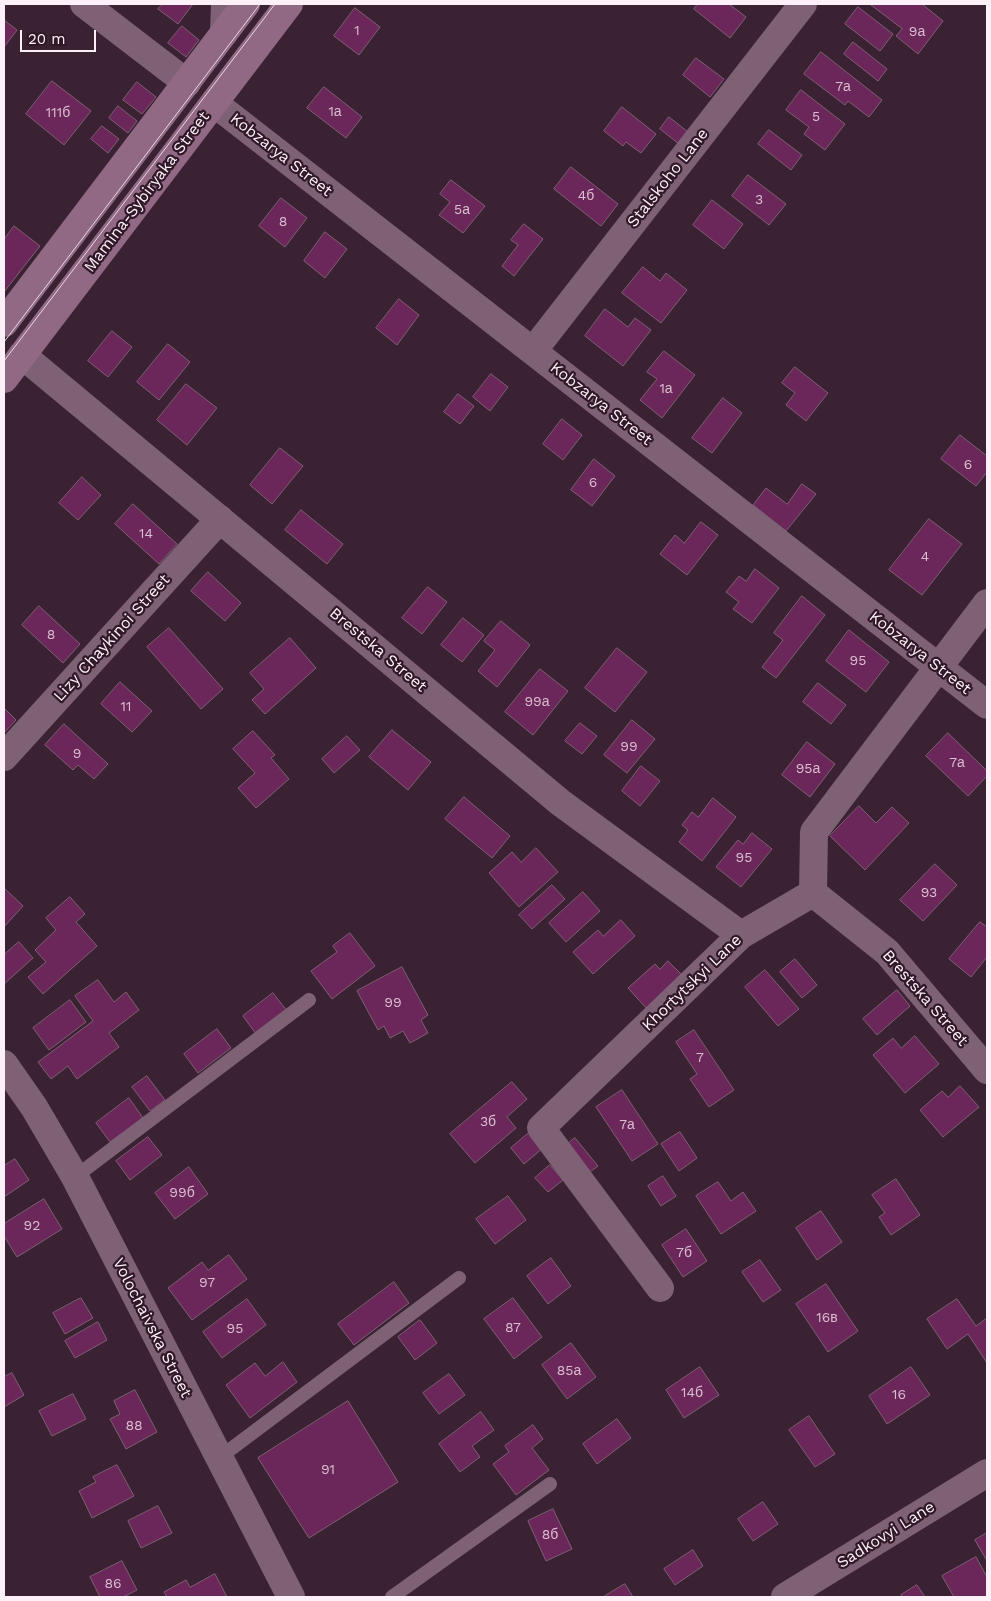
<!DOCTYPE html>
<html>
<head>
<meta charset="utf-8">
<style>
  body { margin:0 }
  #map { position:relative; width:991px; height:1601px; overflow:hidden; background:#3a2232; font-family:"Work Sans",sans-serif }
  canvas { display:block }
  .frame { position:absolute; inset:0; border:5px solid #fdf0f8; pointer-events:none }
  .scale { position:absolute; left:20px; top:30px; width:76px; height:22px; box-sizing:border-box; border:2px solid #fdf0f8; border-top:0; padding-left:6px; font-size:15px; line-height:18px; white-space:nowrap; color:#fdf0f8; -webkit-text-stroke:4px #301828; paint-order:stroke }
</style>
</head>
<body>
<div id="map">
<canvas width="991" height="1601"></canvas>
<div class="frame"></div>
<div class="scale">20 m</div>
</div>
<script>
const context = document.querySelector('canvas').getContext('2d');
context.lineJoin = 'round';
function paint(path, color) { context.fillStyle = color; context.fill(path, 'evenodd'); }
function stroke(path, color, width, dash) { context.strokeStyle = color; context.lineWidth = width; context.lineCap = dash ? 'butt' : 'round'; context.setLineDash(dash || []); context.stroke(path); }
function label(font, color, halo, rows, align = 'center') {
  context.font = font + ' "Work Sans",sans-serif'; context.lineWidth = 4.5; context.setLineDash([]); context.textBaseline = 'middle'; context.strokeStyle = halo; context.fillStyle = color; for (const [text, x, y, turn = 0] of rows) {
    context.save(); context.translate(x, y); context.rotate((+turn || 0) * Math.PI / 180); context.textAlign = isNaN(turn) ? turn : align; if (halo) context.strokeText(text, 0, 0); context.fillText(text, 0, 0); context.restore();
  }
}
const building = new Path2D(`
  M163,4h30l-15,20 -20,-15z
  M698,4h31l17,13 -16,21 -36,-29z
  M870,4h52l21,17 -25,33 -22,-18 6,-7z
  M858,7l35,27 -13,17 -35,-27z
  M355,8l25,19 -21,28 -25,-19z
  M4,20l13,10 -13,17z
  M182,26l17,14 -13,17 -18,-14z
  M853,42l34,27 -9,12 -34,-27z
  M821,52l61,48 -13,17 -21,-16 -3,4 -41,-31z
  M696,58l28,21 -14,18 -27,-22z
  M52,81l39,30 -27,34 -38,-31z
  M137,82l19,15 -14,17 -19,-14z
  M324,87l38,30 -16,21 -39,-30z
  M801,90l44,34 -20,26 -21,-16 5,-7 -23,-17z
  M118,106l19,15 -9,12 -19,-15z
  M622,107l34,27 -15,19 -15,-11 -3,4 -19,-15z
  M669,117l19,15 -9,12 -19,-15z
  M102,126l17,13 -11,14 -17,-14z
  M769,130l33,25 -11,15 -33,-26z
  M571,167l47,37 -17,22 -47,-37z
  M748,175l38,29 -17,21 -37,-29z
  M451,180l34,26 -22,27 -24,-18 11,-13 -10,-8z
  M281,198l26,20 -22,29 -26,-21z
  M712,200l31,24 -19,25 -31,-24z
  M524,224l19,15 -29,37 -12,-10 16,-21 -7,-5z
  M14,226l26,20 -36,46v-52z
  M325,232l22,17 -22,29 -21,-17z
  M643,267l17,14 6,-8 21,17 -26,33 -39,-30z
  M399,299l20,16 -22,30 -21,-17z
  M605,309l23,18 7,-9 16,12 -28,36 -38,-30z
  M112,331l20,16 -24,30 -20,-16z
  M168,344l22,18 -31,38 -22,-18z
  M664,351l31,24 -33,43 -22,-18 17,-21 -10,-7z
  M795,367l33,26 -22,28 -20,-16 9,-12 -13,-10z
  M491,374l17,13 -18,24 -17,-14z
  M186,384l31,24 -30,37 -30,-25z
  M458,394l16,12 -14,18 -16,-12z
  M723,398l19,15 -30,40 -20,-15z
  M562,419l20,16 -19,25 -20,-16z
  M960,435l27,21v16l-11,14 -35,-27z
  M280,448l23,18 -31,38 -22,-19z
  M594,459l21,17 -23,30 -21,-16z
  M82,477l19,18 -23,25 -19,-17z
  M802,484l14,10 -30,37 -33,-26 13,-17 21,16z
  M133,504l44,40 -18,20 -44,-40z
  M301,510l42,34 -16,20 -42,-34z
  M929,519l33,25 -40,51 -33,-25z
  M701,522l17,13 -31,40 -27,-21 15,-19 9,8z
  M755,569l24,19 -27,35 -19,-14 6,-7 -13,-10 13,-16 7,5z
  M208,572l33,31 -16,18 -34,-30z
  M428,587l19,15 -25,32 -20,-16z
  M802,596l23,19 -49,63 -14,-11 21,-27 -9,-7z
  M39,606l41,38 -17,19 -41,-38z
  M463,618l21,17 -22,27 -21,-17z
  M501,621l29,24 -33,42 -19,-16 17,-21 -11,-9z
  M169,628l54,61 -22,20 -54,-62z
  M849,630l40,32 -23,30 -40,-31z
  M290,638l26,30 -51,46 -13,-14 12,-11 -14,-16z
  M617,648l30,24 -32,40 -30,-24z
  M540,669l28,22 -35,44 -28,-23z
  M120,682l32,29 -20,21 -31,-28z
  M818,683l28,22 -15,19 -28,-22z
  M4,708l12,12 -12,13z
  M632,720l23,19 -28,34 -23,-18z
  M580,723l17,13 -15,18 -17,-13z
  M64,724l44,40 -14,15 -16,-14 -5,5 -28,-25z
  M392,730l39,32 -23,28 -39,-33z
  M253,731l22,24 -4,3 18,21 -33,29 -18,-20 17,-15 -22,-24z
  M948,733l39,38v5l-19,20 -42,-40z
  M347,736l13,14 -26,23 -12,-14z
  M807,742l28,22 -25,33 -28,-22z
  M641,766l19,15 -20,25 -18,-15z
  M464,797l46,39 -18,22 -47,-39z
  M713,798l23,19 -34,44 -23,-19 9,-12 -6,-5 10,-13 6,5z
  M859,806l17,17 16,-16 17,16 -44,47 -35,-34z
  M752,833l20,16 -31,38 -25,-20 22,-27 5,4z
  M536,848l22,24 -39,35 -30,-34 23,-21 9,10z
  M935,864l22,21 -34,36 -23,-21z
  M552,885l13,14 -33,30 -13,-14z
  M4,888l19,18 -19,21z
  M583,892l17,19 -34,31 -17,-19z
  M70,897l15,17 -9,8 21,24 -54,48 -15,-17 18,-15 -11,-12 21,-20 -10,-12z
  M621,920l14,16 -42,38 -20,-22 25,-22 5,6z
  M980,922l7,5v30l-16,20 -22,-18z
  M350,933l25,33 -43,33 -21,-28 26,-19 -4,-6z
  M19,942l14,16 -29,26v-29z
  M795,959l22,26 -15,13 -22,-26z
  M668,961l15,15 -36,33 -19,-21 27,-24 5,5z
  M402,967l26,48 -7,5 7,13 -18,10 -7,-12 -13,7 -6,-12 -6,4 -21,-39z
  M765,970l34,39 -21,17 -33,-39z
  M98,980l16,22 12,-10 13,18 -30,23 10,14 -42,32 -9,-13 -17,13 -13,-17 55,-41 -18,-25z
  M897,990l13,16 -33,29 -14,-16z
  M273,993l14,18 -31,23 -13,-18z
  M70,1000l16,22 -37,28 -16,-22z
  M217,1029l14,19 -33,25 -14,-19z
  M694,1030l40,60 -25,17 -19,-28 7,-5 -21,-32z
  M915,1036l24,28 -34,29 -32,-38 20,-17 8,10z
  M147,1076l18,24 -15,11 -18,-24z
  M512,1082l15,17 -20,18 9,11 -41,35 -25,-29z
  M960,1086l19,21 -36,30 -23,-27 22,-19 6,6z
  M622,1090l36,54 -26,17 -36,-54z
  M129,1098l14,20 -33,24 -14,-19z
  M530,1132l13,16 -19,16 -13,-16z
  M680,1132l17,26 -18,13 -18,-27z
  M148,1137l14,18 -32,25 -14,-19z
  M575,1138l23,28 -11,8 -23,-27z
  M15,1159l14,21 -25,17v-31z
  M550,1165l13,15 -15,12 -13,-14z
  M189,1167l19,27 -33,25 -20,-26z
  M663,1176l13,20 -15,10 -13,-20z
  M896,1179l24,36 -29,20 -12,-18 6,-4 -13,-18z
  M718,1182l13,19 12,-9 13,19 -35,23 -25,-38z
  M508,1196l18,24 -31,24 -19,-25z
  M44,1199l18,30 -45,28 -13,-21v-12z
  M821,1211l21,31 -25,18 -21,-32z
  M686,1229l21,32 -24,16 -21,-32z
  M229,1255l18,24 -55,41 -24,-32 34,-26 6,8z
  M551,1258l20,28 -23,18 -21,-28z
  M760,1260l21,30 -18,12 -21,-30z
  M394,1282l15,21 -55,42 -16,-21z
  M826,1284l32,47 -30,21 -32,-48z
  M81,1298l12,20 -28,16 -12,-21z
  M513,1298l29,39 -28,22 -30,-40z
  M247,1299l19,26 -44,33 -19,-26z
  M957,1299l19,27 11,-8v45l-19,-29 -21,15 -20,-30z
  M420,1320l17,23 -22,17 -17,-23z
  M98,1322l9,18 -32,18 -10,-17z
  M571,1343l25,34 -29,22 -25,-34z
  M283,1362l14,20 -47,36 -24,-33 29,-22 10,13z
  M700,1367l19,28 -35,23 -18,-28z
  M911,1367l19,28 -43,29 -18,-28z
  M12,1373l12,22 -20,12v-30z
  M449,1374l16,21 -26,19 -16,-21z
  M135,1390l22,42 -31,17 -16,-30 10,-5 -6,-13z
  M73,1394l13,25 -34,17 -13,-25z
  M348,1401l50,81 -89,56 -51,-80z
  M481,1412l13,18 -22,16 8,11 -20,15 -21,-28z
  M809,1416l26,38 -20,13 -26,-37z
  M617,1419l14,19 -34,26 -14,-20z
  M533,1425l10,14 -11,9 17,22 -33,25 -23,-31 16,-12 -4,-6z
  M117,1465l17,31 -42,22 -13,-27 17,-9 -3,-5z
  M763,1502l15,22 -25,17 -15,-22z
  M158,1506l14,27 -31,15 -13,-27z
  M553,1509l19,40 -26,12 -18,-40z
  M987,1533v28l-12,-21z
  M693,1550l10,16 -28,19 -11,-16z
  M976,1557l11,20v20h-33l-12,-21z
  M122,1561l15,29 -14,7h-23l-10,-20z
  M215,1574l12,23h-60l-3,-5 22,-12 4,7z
  M625,1584l8,13h-27l-1,-1z
  M917,1585l8,12h-22l-2,-2z`);
paint(building, '#6c275a');
stroke(building, '#7d6073', 1);
stroke(new Path2D(`
  M75,1177l234,-177
  M219,1458l240,-180
  M392,1597l158,-113`), '#7e6174', 14);
stroke(new Path2D(`
  M84,4l103,79
  M224,33l1,-29
  M214,103l773,602
  M533,351l270,-347
  M22,355l539,448 180,132
  M4,757l216,-238
  M813,893l1,-61 173,-229
  M813,893l74,59 100,118
  M4,1064l30,43 41,70 216,420
  M660,1288l-119,-160 200,-193 72,-42
  M785,1597l202,-124`), '#7e6174', 28);
stroke(new Path2D(`
  M4,323l242,-319
  M4,379l285,-375`), '#916984', 28);
stroke(new Path2D(`
  M4,342l256,-338
  M4,361l271,-357`), '#e7d9e2', 1);
label('14px', '#d9bed0', null, [
  ["1",357,31],
  ["9а",917,32],
  ["7а",843,87],
  ["1а",335,112],
  ["111б",58,113],
  ["5",816,117],
  ["4б",586,196],
  ["3",759,200],
  ["5а",462,210],
  ["8",283,222],
  ["1а",666,389],
  ["6",968,465],
  ["6",593,483],
  ["14",146,534],
  ["4",925,557],
  ["8",51,635],
  ["95",858,661],
  ["99а",537,702],
  ["11",126,707],
  ["99",629,747],
  ["9",77,754],
  ["7а",957,763],
  ["95а",808,769],
  ["95",744,858],
  ["93",929,893],
  ["99",393,1003],
  ["7",700,1058],
  ["3б",488,1122],
  ["7а",627,1125],
  ["99б",182,1193],
  ["92",32,1226],
  ["7б",684,1253],
  ["97",207,1283],
  ["16в",827,1318],
  ["87",513,1328],
  ["95",235,1329],
  ["85а",569,1371],
  ["14б",692,1393],
  ["16",899,1395],
  ["88",134,1426],
  ["91",328,1470],
  ["8б",550,1535],
  ["86",113,1584]
]);
label('16px', '#fdf0f8', '#301828', [
  ["Kobzarya Street",281,155,38],
  ["Stalskoho Lane",668,178,-52],
  ["Mamina-Sybiryaka Street",147,192,-53],
  ["Kobzarya Street",601,404,38],
  ["Lizy Chaykinoi Street",112,638,-48],
  ["Brestska Street",378,650,40],
  ["Kobzarya Street",920,653,38],
  ["Khortytskyi Lane",692,983,-44],
  ["Brestska Street",925,998,49],
  ["Volochaivska Street",152,1328,63],
  ["Sadkovyi Lane",886,1535,-32]
]);
</script>
</body>
</html>
